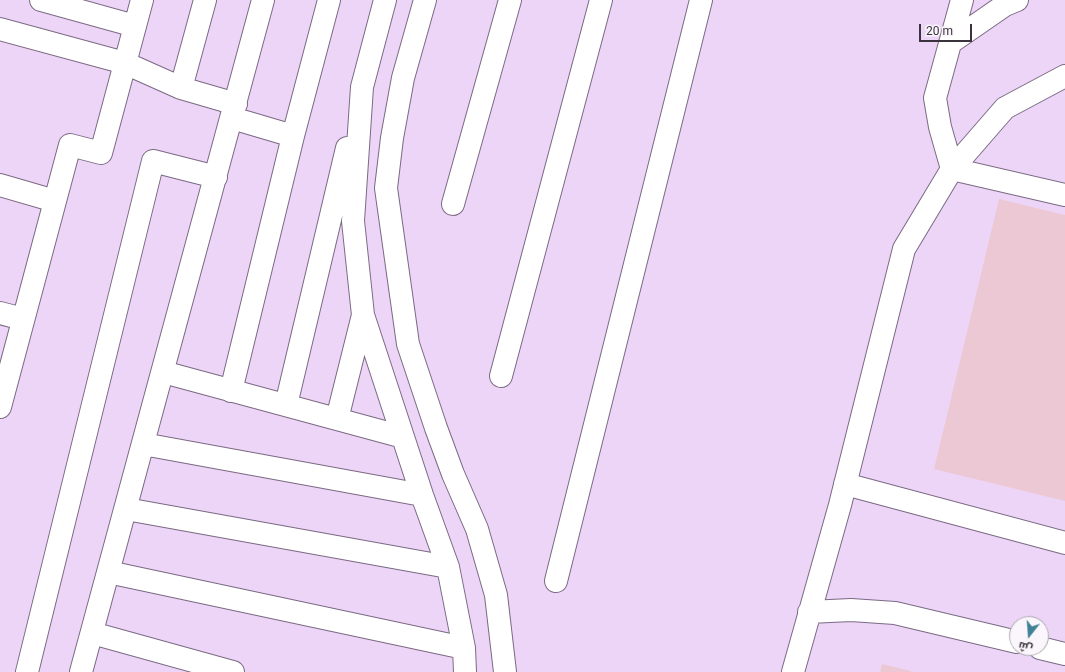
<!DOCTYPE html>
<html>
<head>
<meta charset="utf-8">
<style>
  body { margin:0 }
  #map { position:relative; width:1065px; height:672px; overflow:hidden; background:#f6e2fe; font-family:Roboto,Cairo,sans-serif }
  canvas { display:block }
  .north { position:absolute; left:1009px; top:616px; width:40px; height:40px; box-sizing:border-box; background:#faf6fc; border:1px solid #ada8b0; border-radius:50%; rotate:197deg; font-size:11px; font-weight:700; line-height:16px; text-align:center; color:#3a323d }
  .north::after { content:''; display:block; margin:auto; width:14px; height:18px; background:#418195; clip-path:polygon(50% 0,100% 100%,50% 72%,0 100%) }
  .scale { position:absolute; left:919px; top:24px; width:53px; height:18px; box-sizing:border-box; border:2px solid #3a323d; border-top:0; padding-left:5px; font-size:12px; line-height:14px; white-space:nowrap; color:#3a323d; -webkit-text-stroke:3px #faf6fc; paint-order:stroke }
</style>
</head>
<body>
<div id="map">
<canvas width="1065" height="672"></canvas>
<div class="north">ش</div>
<div class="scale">20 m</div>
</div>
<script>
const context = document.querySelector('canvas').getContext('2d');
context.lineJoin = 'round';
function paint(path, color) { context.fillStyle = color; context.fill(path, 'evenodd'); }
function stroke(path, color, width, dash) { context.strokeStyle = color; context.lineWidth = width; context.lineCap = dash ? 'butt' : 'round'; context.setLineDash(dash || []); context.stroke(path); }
paint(new Path2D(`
  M0,0h1065v672h-1065zM1017,624h24v24h-24z`), '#edd5f8');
paint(new Path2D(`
  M999,199l66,16v286l-131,-32z
  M882,664l29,7v1h-31z`), '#ecc8d5');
const minor = new Path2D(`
  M41,0l94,26
  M385,0l-23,87 -9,134 10,94 59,180 26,72 16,81 1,24
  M425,0l-22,78 -11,60 -6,50 22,156 28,84 17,46 24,55 19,66 9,77
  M0,29l125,34 56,25 55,16
  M950,43l55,-38 12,-5
  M1065,76l-60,32 -53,61 113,26
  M181,88l24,-88
  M232,118l61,18
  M0,185l55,16
  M453,204l57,-204
  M0,313l23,6
  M163,372l240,65
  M501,376l100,-376
  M231,391l62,-255 36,-136
  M286,405l61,-257
  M0,407l70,-262 31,8 41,-153
  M337,419l26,-104
  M143,444l279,51
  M845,484l220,59
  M126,509l322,58
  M108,572l356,76
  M556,581l145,-581
  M809,612l42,-2 44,3 122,29
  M92,633l141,39
  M1040,648l25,6
  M27,672l126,-511 63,16
  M81,672l182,-672
  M793,672l47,-167 64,-256 48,-80 -12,-42 -5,-29 27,-98`);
stroke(minor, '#7b6a83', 24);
stroke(minor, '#fff', 22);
</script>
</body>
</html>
